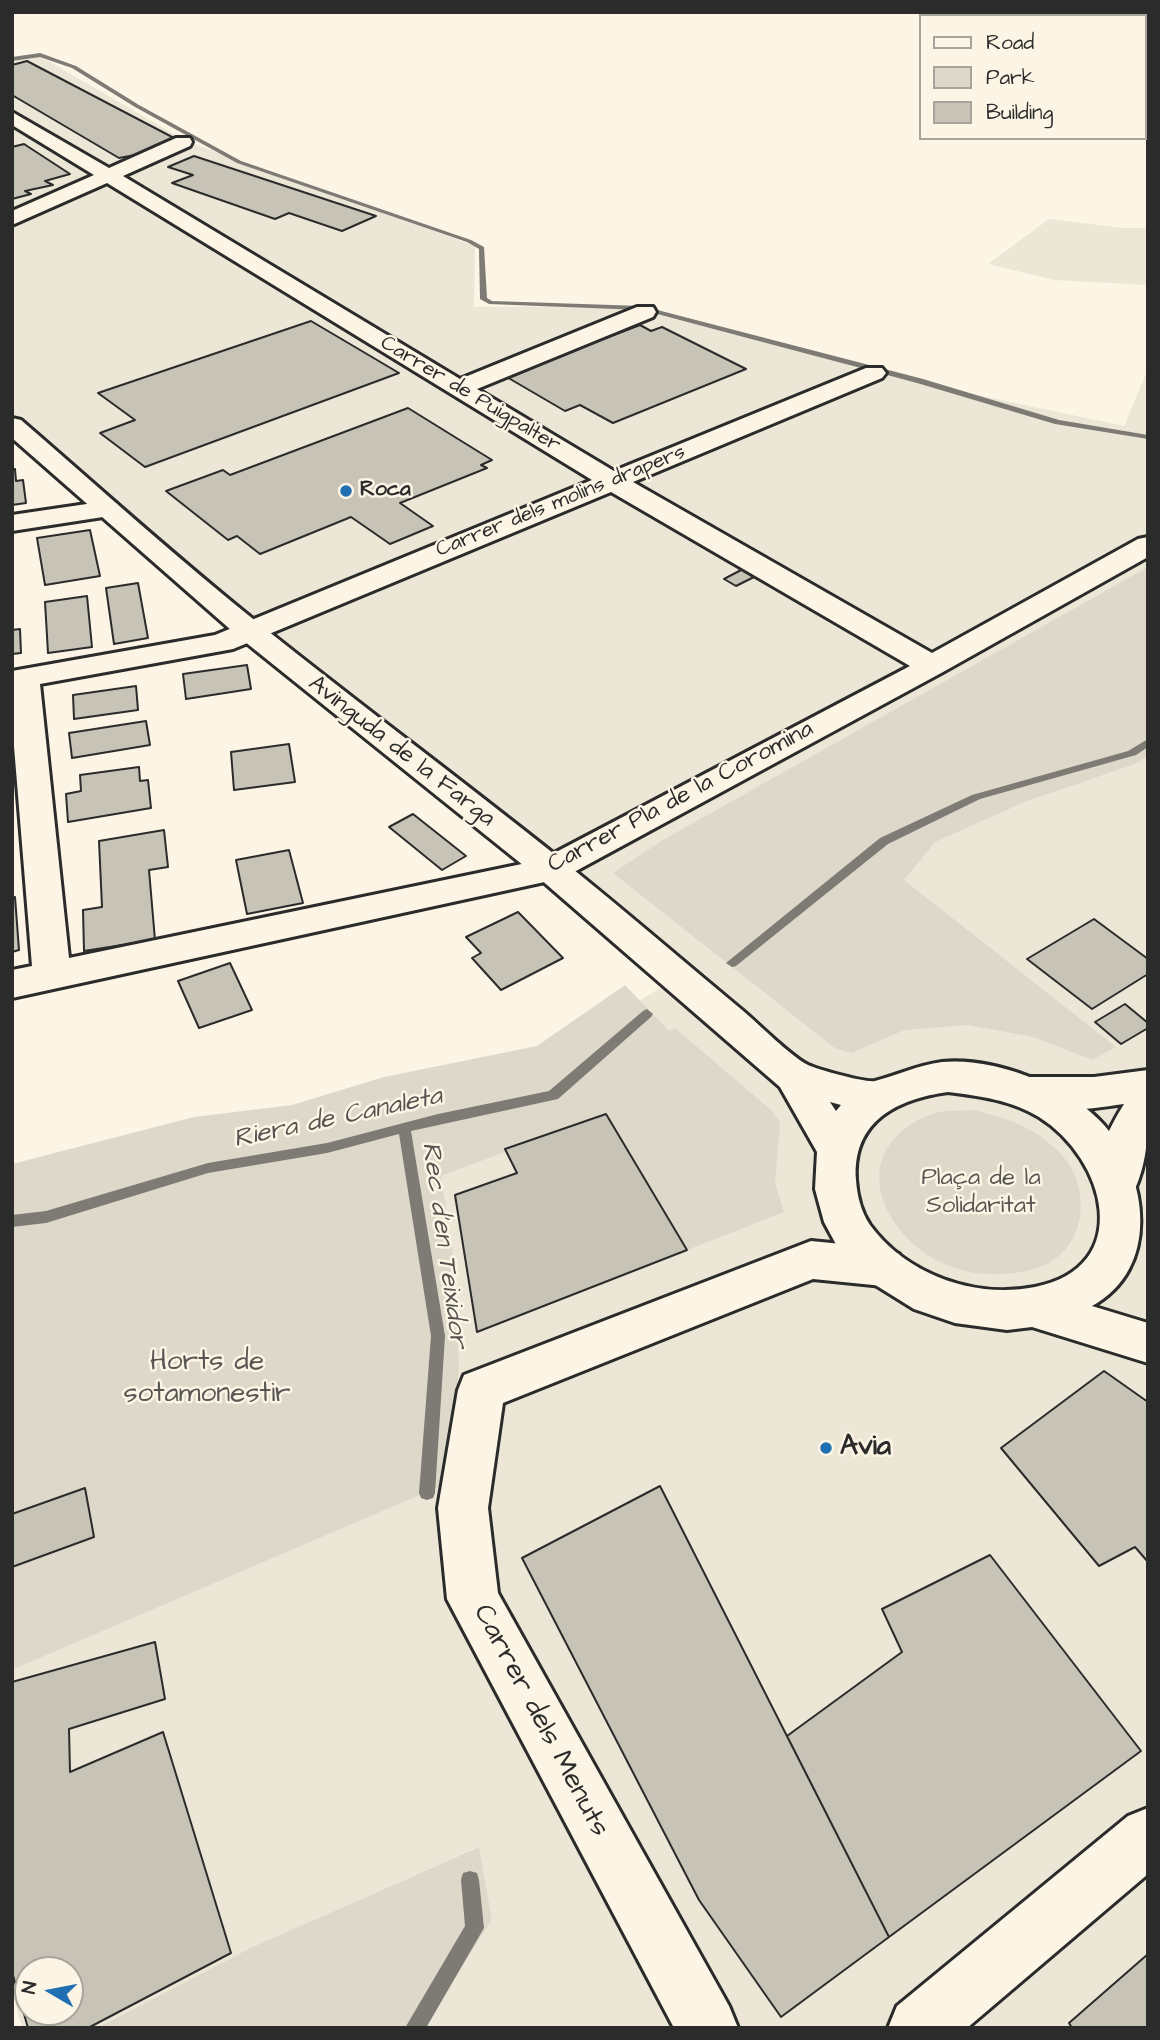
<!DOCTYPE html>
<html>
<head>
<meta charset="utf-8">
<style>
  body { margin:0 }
  #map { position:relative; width:1160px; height:2040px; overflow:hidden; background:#fcf5e5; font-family:"Architects Daughter",sans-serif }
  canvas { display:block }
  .frame { position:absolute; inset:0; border:14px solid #2b2b2b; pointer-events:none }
  .legend { position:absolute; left:919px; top:14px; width:228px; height:126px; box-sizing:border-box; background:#fcf5e5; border:2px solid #a8a49b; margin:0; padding:9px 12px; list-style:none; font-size:21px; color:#2b2b2b }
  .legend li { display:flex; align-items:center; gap:14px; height:35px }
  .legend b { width:35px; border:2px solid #a8a49b }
  .north { position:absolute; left:14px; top:1956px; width:70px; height:70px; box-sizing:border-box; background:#fcf5e5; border:2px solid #a8a49b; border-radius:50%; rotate:280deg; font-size:19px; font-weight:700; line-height:28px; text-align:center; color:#2b2b2b }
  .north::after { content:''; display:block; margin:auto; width:24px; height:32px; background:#1f6fb2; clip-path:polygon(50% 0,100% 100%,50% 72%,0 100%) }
</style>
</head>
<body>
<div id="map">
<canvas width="1160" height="2040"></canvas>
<div class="frame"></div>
<ul class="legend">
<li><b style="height:9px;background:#fcf5e5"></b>Road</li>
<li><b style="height:19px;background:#ded8ca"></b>Park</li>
<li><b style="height:19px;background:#c8c3b7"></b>Building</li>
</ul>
<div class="north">N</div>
</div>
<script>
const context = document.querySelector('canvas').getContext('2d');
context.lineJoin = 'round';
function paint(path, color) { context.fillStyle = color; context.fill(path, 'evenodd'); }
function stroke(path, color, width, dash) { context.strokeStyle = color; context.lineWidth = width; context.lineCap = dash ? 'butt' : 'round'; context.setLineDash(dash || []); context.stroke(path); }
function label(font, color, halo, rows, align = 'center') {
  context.font = font + ' "Architects Daughter",sans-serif'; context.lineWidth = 5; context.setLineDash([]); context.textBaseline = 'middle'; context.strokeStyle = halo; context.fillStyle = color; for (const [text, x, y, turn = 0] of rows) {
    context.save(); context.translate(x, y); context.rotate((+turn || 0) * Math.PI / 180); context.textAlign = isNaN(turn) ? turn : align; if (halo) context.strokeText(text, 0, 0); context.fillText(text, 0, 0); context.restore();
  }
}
paint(new Path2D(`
  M38,55l148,86 289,105 -1,61 148,-1 161,40 91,27 250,53 24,-57v1659h-725l69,-108 -14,-73 -228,101 -153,80h-75l-10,-36v-322l443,-190 4,-117 -4,-97 -15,-90 65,-27 164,-117 -30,-31 37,-23 -664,-558v-359zM28,1970h42v42h-42z
  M1049,219l74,9h25v57l-94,-5 -66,-16z`), '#ece6d7');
paint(new Path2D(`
  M1148,567v189l-13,8 -108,37 -92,41 -31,38 212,167 -24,13 -59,-23 -65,-12 -64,5 -52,23 -16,-4 -223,-176 50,-33z
  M625,985l44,46 6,-3 96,82 9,12 -5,61 9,29 -97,38 -81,-136 -165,62 14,90 4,97 -4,117 -443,190v-506l182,-47 98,-12 92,-28 153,-31z
  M972,1110c33,7 60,16 85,40 38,35 31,104 -23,119 -32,9 -69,7 -98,-9 -46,-25 -82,-88 -34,-129 11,-9 24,-16 38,-19 10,-2 21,-1 32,-2z
  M479,1847l13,73 -69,108h-326l153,-80z`), '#ded8ca');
paint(new Path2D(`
  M40,53l36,13 63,39 102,56 230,79 13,7 3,51 5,3 150,5 281,73 136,41 89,15v4l-93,-15 -138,-41 -275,-73 -153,-6 -9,-5 -1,-50 -12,-7 -230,-79 -102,-56 -63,-39 -32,-11 -28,4v-4z
  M1148,739v8l-12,8 -156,44 -92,45 -152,122 -4,1 -6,-4 154,-125 92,-43 156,-44z
  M647,1009l6,5 -2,3 -93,82 -147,32 34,205 -10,157 -2,5 -6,2 -6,-2 -2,-5 12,-157 -32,-202 -72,19 -119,20 -162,50 -34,4v-12l34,-4 162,-48 119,-20 111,-29 111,-23 94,-80z
  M470,1871l7,2 2,7 5,48 -58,100h-21l60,-102 -4,-46 2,-7z`), '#7d7b74');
const building = new Path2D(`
  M27,61l147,77 -39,17 -16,3 -107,-63v-30z
  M24,144l46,30 -25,7 8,4 -28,6 6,3 -19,5v-52z
  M194,156l182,60 -34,15 -53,-18 -14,6 -103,-36 21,-8 -25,-8z
  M311,321l88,52 -254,94 -45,-34 35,-13 -37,-27z
  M640,325l11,6 11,-4 84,42 -133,54 -33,-18 -15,6 -60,-35z
  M408,408l84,52 -11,5 6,3 -87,35 33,23 -43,18 -39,-27 -91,37 -23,-18 -9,4 -62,-49 57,-21 7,5z
  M12,469h3l1,12 7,-1 3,23 -14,2z
  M90,530l10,46 -55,9 -8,-47z
  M743,569l13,7 -20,10 -12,-7z
  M138,583l10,55 -34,6 -8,-56z
  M87,596l5,51 -44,6 -3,-51z
  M20,629l1,24 -9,1v-24z
  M247,665l4,24 -65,10 -3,-25z
  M136,686l2,24 -64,9 -1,-24z
  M146,721l4,24 -78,13 -3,-25z
  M289,744l6,38 -61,8 -3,-38z
  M139,767l1,14 8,-1 3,28 -83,14 -2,-28 15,-3 -1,-16z
  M413,814l53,42 -24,14 -53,-43z
  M164,830l4,37 -19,3 6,70 -71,11 -1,-41 19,-3 -3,-66z
  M289,850l14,53 -56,11 -11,-54z
  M12,897h3l4,53 -7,2z
  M518,912l45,46 -62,32 -29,-32 9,-5 -15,-16z
  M1094,919l54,40v15l-56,35 -65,-50z
  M230,963l22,47 -53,18 -21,-47z
  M1125,1004l23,19v5l-27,16 -26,-22z
  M606,1114l81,136 -210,82 -22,-137 62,-22 -12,-24z
  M1104,1371l44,31v160l-13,-15 -36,19 -98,-118z
  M660,1486l229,451 -108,80 -82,-117 -177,-342z
  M85,1488l9,49 -82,30v-53z
  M990,1555l151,196 -252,186 -102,-201 115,-84 -20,-43z
  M155,1642l10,57 -96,30 1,43 93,-40 68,221 -143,75h-60l-16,-56v-290zM28,1970h42v42h-42z
  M1148,1954v74h-76l-3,-5z`);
paint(building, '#c8c3b7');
stroke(building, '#2b2b2b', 2);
const minor = new Path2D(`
  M12,112l97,56 67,-30h14l2,4 -2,4 -67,30 337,203 177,-72h16l3,5 -3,5 -176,72 137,82 252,-103h16l4,5 -4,5 -249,104 299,171 206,-114 10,-2v20l-205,115 -380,206 -551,120v-28l20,-4 -20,-244v-51l203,-36 377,-155 -485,-297 -95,42v-14l82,-36 -82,-50zM611,492l299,174 -369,194 -472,98 -29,-274 193,-35z
  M107,501l9,2 4,6 -4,6 -104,16v-16z
  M1148,1070c0,40 4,86 -15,123l-15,5 -15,-5c-14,-27 6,-65 21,-89 -34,5 -75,11 -108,0l-6,-11 6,-11 14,-5h64z
  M811,1241l72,7 16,6 6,13 -6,13 -16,6 -70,-7 -310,124 -15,105 10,85 231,413 9,22h-64l-227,-429 -9,-91 20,-118 6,-15z
  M1148,1808v66l-181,154h-79l9,-22 231,-190z`);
const tertiary = new Path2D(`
  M12,418l9,2c80,69 159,141 242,207 99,79 201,155 300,234 61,49 120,100 179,149 18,15 47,45 66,55 11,5 58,18 67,16 23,-6 43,-16 67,-19 52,-5 128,24 162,63 45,53 56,144 -12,181l56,17v40l-116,-36 -25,3 -52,-7 -41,-14 -45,-28 -30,-31 -15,-28 -9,-33 2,-37 -37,-65 -241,-209 -300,-241 -227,-199zM948,1092c32,4 63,8 91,25 67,42 96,150 -4,170 -60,12 -128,-12 -165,-62 -9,-13 -13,-30 -14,-45 -4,-59 41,-81 92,-88zM830,1102l11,3 -5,6z`);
stroke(minor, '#2b2b2b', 6);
stroke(tertiary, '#2b2b2b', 6);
paint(minor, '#fcf5e5');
paint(tertiary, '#fcf5e5');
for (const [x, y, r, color] of [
  [346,491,7,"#1f6fb2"],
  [826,1448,7,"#1f6fb2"]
]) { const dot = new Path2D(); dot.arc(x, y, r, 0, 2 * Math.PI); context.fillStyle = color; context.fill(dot); stroke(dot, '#fcf5e5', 2.5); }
label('21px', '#2b2b2b', '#fcf5e5', [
  ["Carrer de Puigpalter",470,395,31],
  ["Carrer dels molins drapers",561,502,-22]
]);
label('bold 21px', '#2b2b2b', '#fcf5e5', [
  ["Roca",360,491]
], 'left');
label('24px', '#2b2b2b', '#fcf5e5', [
  ["Avinguda de la Farga",401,752,38],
  ["Carrer Pla de la Coromina",681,798,-28]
]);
label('24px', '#585653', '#fcf5e5', [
  ["Plaça de la",981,1179],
  ["Solidaritat",981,1207]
]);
label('italic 26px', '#545350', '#fcf5e5', [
  ["Riera de Canaleta",338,1119,-12],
  ["Rec d'en Teixidor",443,1245,82]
]);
label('28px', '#585653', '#fcf5e5', [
  ["Horts de",207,1363],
  ["sotamonestir",207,1395]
]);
label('bold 28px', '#2b2b2b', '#fcf5e5', [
  ["Avia",840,1448]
], 'left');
label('28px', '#2b2b2b', '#fcf5e5', [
  ["Carrer dels Menuts",540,1721,62]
]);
</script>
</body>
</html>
